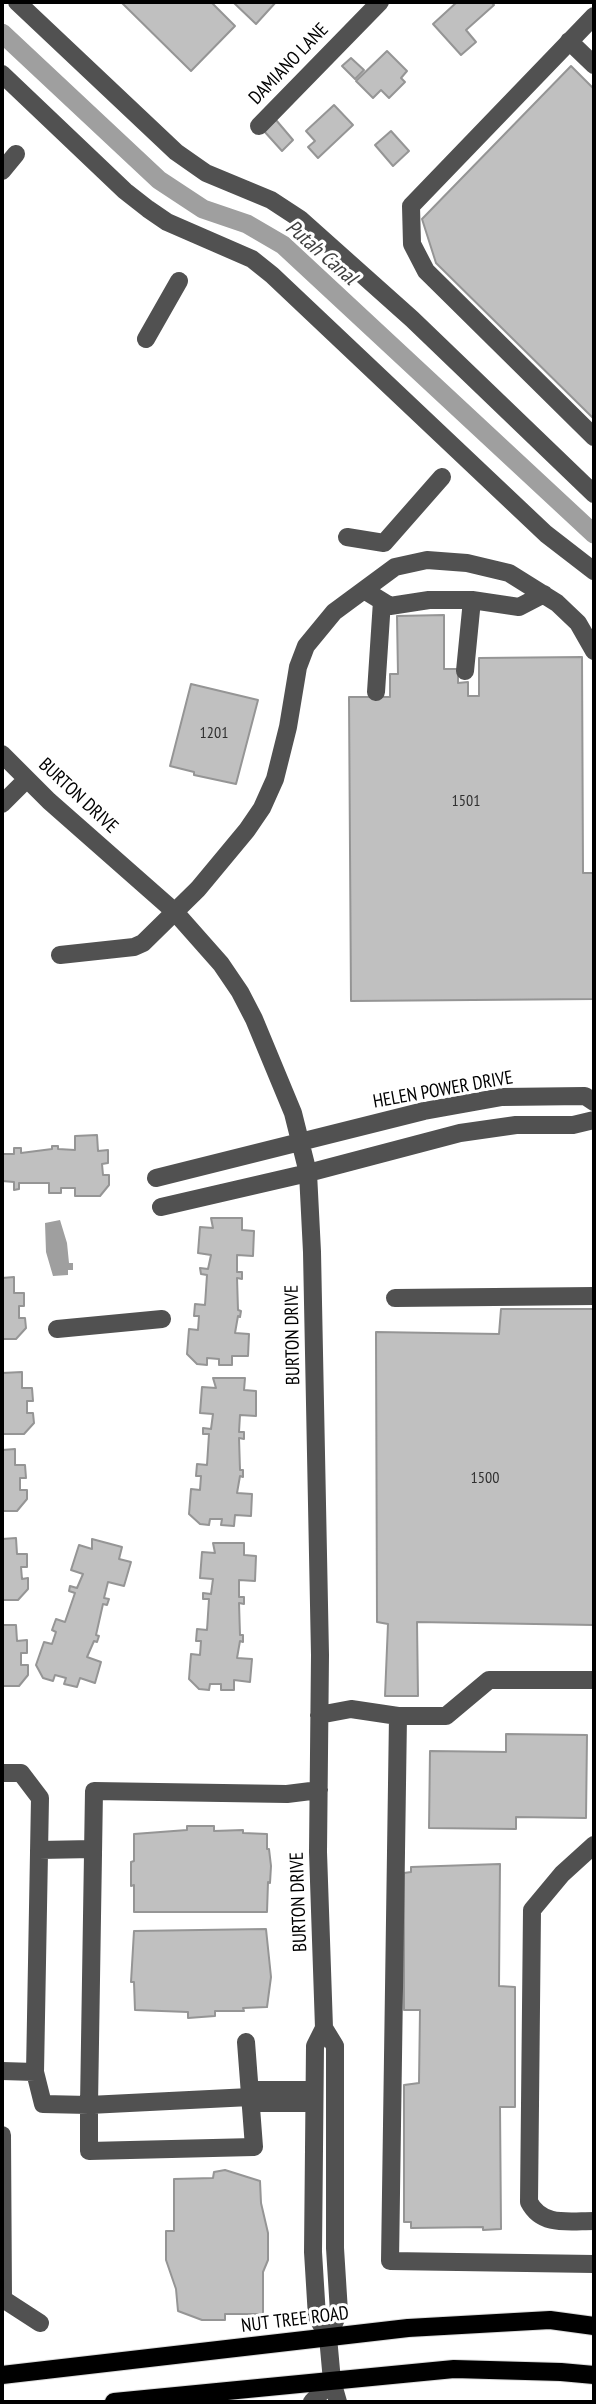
<!DOCTYPE html>
<html>
<head>
<meta charset="utf-8">
<style>
  body { margin:0 }
  #map { position:relative; width:596px; height:2404px; overflow:hidden; background:#fff; font-family:"PT Sans Narrow",sans-serif }
  canvas { display:block }
  .frame { position:absolute; inset:0; border:4px solid #000; pointer-events:none }
</style>
</head>
<body>
<div id="map">
<canvas width="596" height="2404"></canvas>
<div class="frame"></div>
</div>
<script>
const context = document.querySelector('canvas').getContext('2d');
context.lineJoin = 'round';
function paint(path, color) { context.fillStyle = color; context.fill(path, 'evenodd'); }
function stroke(path, color, width, dash) { context.strokeStyle = color; context.lineWidth = width; context.lineCap = dash ? 'butt' : 'round'; context.setLineDash(dash || []); context.stroke(path); }
function label(font, color, halo, rows, align = 'center') {
  context.font = font + ' "PT Sans Narrow",sans-serif'; context.lineWidth = 6; context.setLineDash([]); context.textBaseline = 'middle'; context.strokeStyle = halo; context.fillStyle = color; for (const [text, x, y, turn = 0] of rows) {
    context.save(); context.translate(x, y); context.rotate((+turn || 0) * Math.PI / 180); context.textAlign = isNaN(turn) ? turn : align; if (halo) context.strokeText(text, 0, 0); context.fillText(text, 0, 0); context.restore();
  }
}
paint(new Path2D(`
  M60,1220l7,23 2,20h4v7h-5v5l-15,1 -7,-24 -1,-29z`), '#9f9f9f');
stroke(new Path2D(`
  M2,33l157,147 44,29 44,15 36,21 311,289`), '#9f9f9f', 19);
const building = new Path2D(`
  M121,2h90l24,24 -44,45z
  M233,2h43l-20,22z
  M457,2h34l3,3 -28,25 10,12 -15,13 -28,-31z
  M387,51l20,20 -6,7 4,4 -16,16 -8,-8 -8,8 -17,-17z
  M351,58l13,12 -9,9 -13,-13z
  M571,66l23,23v330l-158,-156 -14,-44z
  M334,105l19,20 -35,33 -10,-11 7,-6 -9,-10z
  M276,120l17,20 -11,11 -18,-20z
  M391,131l18,20 -16,15 -18,-21z
  M444,615v54h14v14l10,-1v14h11v-38l103,-1 1,216h11v126l-243,2 -2,-304h41v-23h8l-1,-58z
  M191,684l67,16 -22,84 -42,-9v-3l-24,-6z
  M97,1135l1,16 10,-1v13l-6,1 1,11h6v10l-9,11h-25v-8h-14v5h-12v-10h-30v6l-5,1v-8l-12,-1v-27h12v-6h7v5l31,-4v-3h6v3l17,1v-14z
  M211,1218h31v12l12,1 -1,25 -16,-1v17h5v7l-5,-1 1,32 3,1 -1,6 -2,-1 -3,17 14,1 -1,22h-16v9h-13v-6l-12,-1v7l-10,-1 -10,-10 2,-25 9,1 1,-14h-5l1,-12 10,1 2,-30 -6,-1 -1,-6 8,1 3,-14 -13,-2 2,-26 13,1z
  M14,1277v16h10v13h-5v12h6l1,10 -10,11h-14v-61z
  M501,1309h93v316l-177,-3 1,74h-33l3,-72 -11,-2 -1,-290 123,2z
  M22,1372v16h10l1,13h-6v12h6l1,10 -10,11h-22v-61z
  M213,1378h32l-1,12 12,1v25l-16,-1 -1,17h5v7l-5,-1 1,32h3v7l-3,-1 -3,17 15,1 -1,22 -16,-1 -1,11 -13,-1 1,-6h-12l-1,6 -9,-1 -11,-10 2,-25 9,1 1,-14h-5l1,-12 10,1 2,-31h-6v-6l8,1 2,-15 -13,-1 2,-26 14,1z
  M15,1449v16h10l1,13h-6v12h7v9l-10,12h-15v-61z
  M16,1538l1,16h10v13h-6l1,12 6,-1v11l-10,11h-16v-61z
  M92,1539l30,8 -3,12 12,3 -7,24 -16,-4 -4,16 5,1 -2,6 -4,-1 -7,31 3,1 -2,6 -3,-1 -7,16 14,5 -6,21 -15,-5 -3,9 -13,-3 2,-6 -11,-3 -2,6 -10,-3 -7,-13 8,-23 8,2 4,-12 -4,-2 4,-11 9,3 10,-29 -6,-2 1,-5 7,2 6,-14 -12,-4 8,-25 13,4z
  M213,1543h31v12l12,1 -1,25 -16,-1v17h5v7l-5,-1 1,32h3v7l-3,-1 -3,17 15,1 -2,23 -16,-2v10h-13v-6h-11l-1,6 -10,-1 -10,-10 2,-25 9,1 1,-14h-5l1,-12 10,1 2,-31h-6v-6l8,1 2,-15 -13,-1 2,-26 13,1z
  M2,1625h14l1,16 10,-1v13h-6v12h7v10l-9,11h-17z
  M506,1734l81,1 -1,83 -70,-1v12l-87,-1 1,-77 76,1z
  M187,1826h27v5l29,-1v3l24,1v15h2l2,17 -1,17 -2,-1 -1,30h-133v-27l-3,1v-24l3,-1v-27l53,-4z
  M500,1864l-1,122 16,1v120h-15l1,122 -18,1v-3l-72,1v-6h-7v-137l15,-2 1,-73h-16v-137l7,-1v-5z
  M266,1929l5,48 -4,30 -24,1 1,3h-29v5l-27,2v-6l-53,-2 -1,-28h-3l3,-51z
  M225,2170l35,11 1,22 7,30v27l-5,12v42h-38v6h-23l-24,-9 -2,-22 -10,-29v-29h8v-52l39,-1 1,-6z`);
paint(building, '#c0c0c0');
stroke(building, '#959595', 2);
const major = new Path2D(`
  M2,2375l406,-47 142,-8 44,6
  M114,2402l340,-33 107,3 33,3`);
stroke(major, '#dbdbdb', 20);
stroke(new Path2D(`
  M17,2l159,150 30,21 65,27 29,19 112,100 182,175
  M594,16l-183,190 1,38 14,27 168,166
  M569,41l25,24
  M2,74l123,117 23,18 19,13 85,37 20,16 274,259 48,37
  M259,126l121,-124
  M2,171l14,-17
  M146,339l33,-58
  M347,537l37,6 58,-66
  M364,590l26,16 39,-6h43l47,7 25,-13
  M465,671l7,-71
  M376,692l6,-91
  M2,754l47,47 126,111 46,52 19,28 14,27 39,94 15,60 4,79 8,403 -2,197 6,176 11,18v202l4,64 -11,25
  M2,804l25,-25
  M60,955l74,-8 9,-4 55,-54 49,-59 15,-22 13,-29 13,-52 10,-60 8,-21 28,-34 61,-45 32,-7 40,3 42,10 48,30 21,20 16,28
  M156,1178l268,-67 78,-14 83,-1 9,6
  M161,1207l147,-34 152,-40 56,-8h57l21,-5
  M395,1298l199,-2
  M57,1329l105,-10
  M319,1715l32,-6 47,7h48l43,-36h105
  M398,1716l-8,545 204,3
  M2,1773h19l19,25 -5,274 -33,-1
  M594,1845l-32,29 -30,36 -3,292c13,25 40,19 65,19
  M39,1850l54,-1
  M324,2028l-9,18 -2,206 4,65 11,20 4,44 6,21
  M246,2042l8,105 -165,4v-46l161,-8 7,6h56
  M35,2072l8,32 46,1 5,-314 193,3 32,-4
  M250,2097l7,-7h56
  M2,2135l1,164
  M3,2299l37,24
  M312,2402l20,-21`), '#515151', 18);
stroke(major, '#000', 18);
label('16px', '#303030', null, [
  ["1201",214,733],
  ["1501",466,801],
  ["1500",485,1478]
]);
label('19px', '#000', '#fff', [
  ["DAMIANO LANE",289,64,-46],
  ["BURTON DRIVE",78,796,43],
  ["HELEN POWER DRIVE",443,1090,-10],
  ["BURTON DRIVE",293,1335,-91],
  ["BURTON DRIVE",299,1902,-92],
  ["NUT TREE ROAD",295,2320,-7]
]);
label('italic 21px', '#404040', '#fff', [
  ["Putah Canal",321,253,41]
]);
</script>
</body>
</html>
